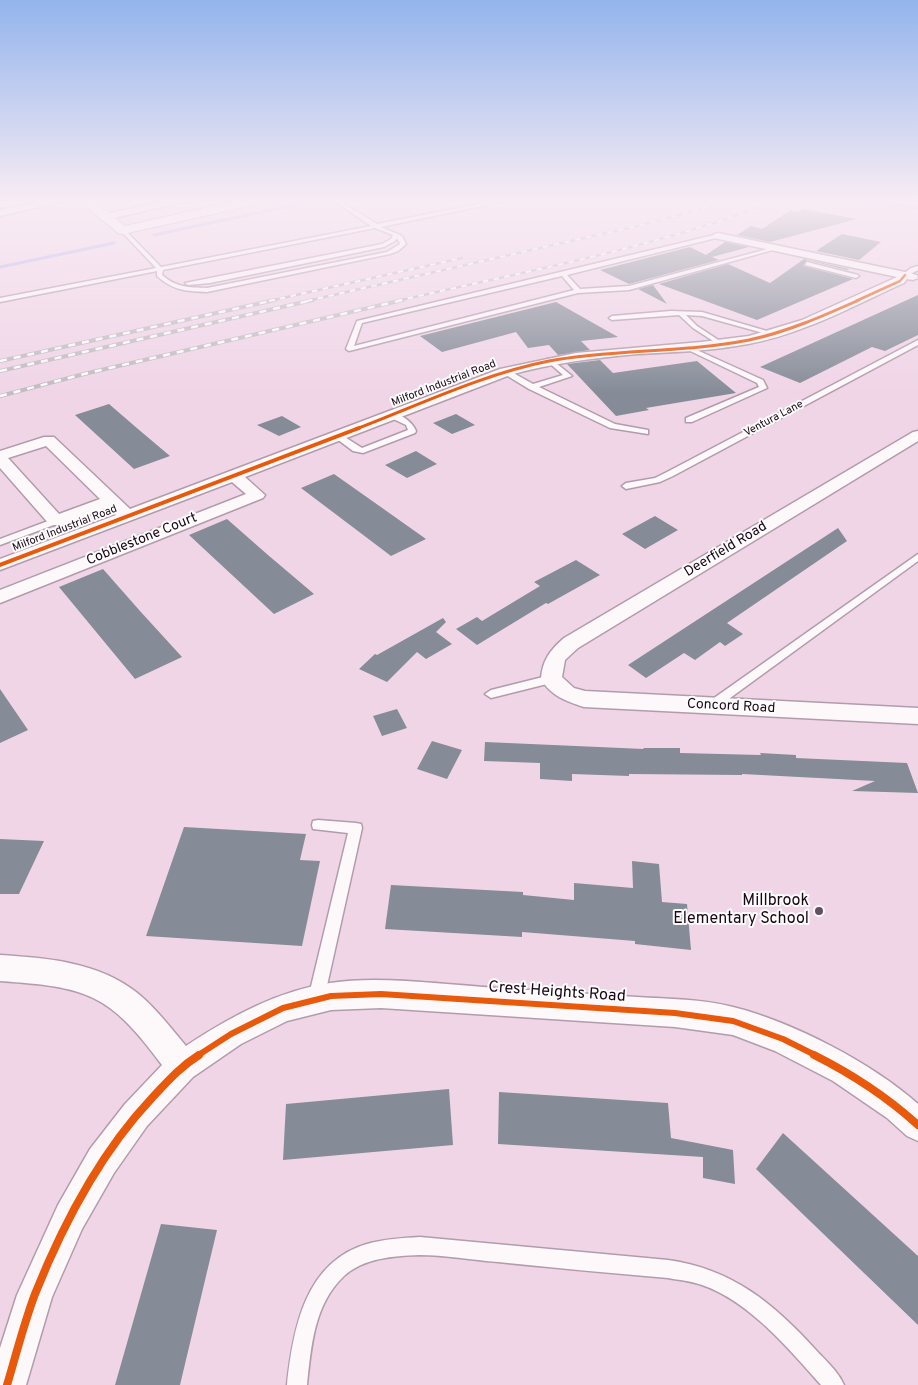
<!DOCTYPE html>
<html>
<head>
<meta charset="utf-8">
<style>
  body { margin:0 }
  canvas { display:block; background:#f0d5e7 }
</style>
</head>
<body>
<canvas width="918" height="1385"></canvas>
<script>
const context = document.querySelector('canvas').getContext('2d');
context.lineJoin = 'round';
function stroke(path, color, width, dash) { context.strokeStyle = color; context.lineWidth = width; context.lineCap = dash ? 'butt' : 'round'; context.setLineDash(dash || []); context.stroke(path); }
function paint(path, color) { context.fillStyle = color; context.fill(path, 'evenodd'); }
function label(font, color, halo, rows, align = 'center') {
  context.font = font + ' Overpass,sans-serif'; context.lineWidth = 4; context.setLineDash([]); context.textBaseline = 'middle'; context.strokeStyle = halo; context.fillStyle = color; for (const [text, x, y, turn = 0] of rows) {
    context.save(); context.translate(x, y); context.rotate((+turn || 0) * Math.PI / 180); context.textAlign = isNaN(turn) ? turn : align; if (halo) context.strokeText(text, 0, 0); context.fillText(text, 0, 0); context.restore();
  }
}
stroke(new Path2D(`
  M835,199l83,9
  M154,235l168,-36
  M0,267l114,-24`), '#b4b3f2', 3);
paint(new Path2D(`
  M803,209l54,10 -87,23 -33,-7 14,-9 11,3 29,-19 7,2z
  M842,234l39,8 -22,18 -43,-9z
  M725,242l24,5 -37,10 7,3 -90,24 -29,-14 90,-23 16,8z
  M804,259l45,10 -2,1 -40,-10 -4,6 50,13 -96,41 -98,-36 69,-20 42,19z
  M653,285l14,19 -29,-15z
  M918,295v40l-33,16 -13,-4 -72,36 -40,-16z
  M556,302l62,35 -37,4 9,9 -32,5 -9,-10 -21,3 -12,-16 -74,20 -22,-16z
  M600,360l13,13 84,-12 39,32 -90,15 3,2 -33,6 -49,-52z
  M109,404l29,25 32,27 -36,13 -59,-54z
  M456,414l19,11 -23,9 -19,-11z
  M282,416l19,11 -22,9 -22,-11z
  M416,451l21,13 -30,14 -22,-13z
  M334,474l44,31 48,34 -35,17 -90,-68z
  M655,516l23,14 -33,19 -23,-15z
  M227,519l41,36 46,39 -40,20 -85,-79z
  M838,528l9,13 -120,82 16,11 -18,12 -5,-4 -25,18 -11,-7 -38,25 -18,-13z
  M576,560l24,15 -52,29 -2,-1 -69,42 -21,-16 21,-12 5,4 58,-35 -6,-4z
  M103,569l37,42 42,46 -47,22 -76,-92z
  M443,618l3,4 -10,10 16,12 -26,15 -9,-7 -30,30 -28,-13 16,-15 2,1z
  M0,689l28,41 -28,13z
  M397,709l10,19 -25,8 -9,-20z
  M432,741l30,9 -15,29 -30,-10z
  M485,742l159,7 -1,-1h37v5l81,2 -1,-2 36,2v3l111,5 11,30 -66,-2 23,-10 -133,-7v1l-113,-1v2l-57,-2v7l-32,-2v-16l-56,-2z
  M184,827l122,7 -6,26 20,1 -18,85 -156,-10z
  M0,839l44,2 -25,53h-19z
  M632,861l27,3 3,38 25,2 4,46 -56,-6v-3l-113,-9v5l-137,-8 6,-44 132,7v3l51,5v-17l59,5z
  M449,1089l4,56 -170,15 3,-56z
  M499,1092l169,11 3,35 62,12 2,34 -32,-6v-21l-205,-13z
  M783,1133l135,123v69l-162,-156z
  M161,1224l56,6 -37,155h-65z`), '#858c98');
const service = new Path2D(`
  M331,199h6l40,25 127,-25h12l-135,28 21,9 4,8 -8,7 -8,3 -183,38c-21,-1 -33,-1 -50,-16v-5l-157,31v-4l156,-30 -35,-37 2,-3 38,39 210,-41zM375,228l18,7 -2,4 -9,5 -197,39 3,2 22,-2 174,-36 11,-6 2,-3 3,6 -13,8 -180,36c-19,-1 -30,0 -45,-13l1,-5z
  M718,234l2,3 -153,38 13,14 49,-3 146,-39 5,1 -151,42 -51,3 -229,58 -3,-2 11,-28zM562,276l12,14 -220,56 8,-23z
  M807,262l51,13 1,1 -3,2 -51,-13z
  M918,266v4l-11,6 -5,-1 9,-7z
  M671,311l31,1 75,22 -3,2 -72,-20 -16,-1 11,11 26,17v2l-2,1 -28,-18 -14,-13 -67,5 -3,-2 3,-2z
  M918,340v5l-245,131 -13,6 -34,7 -4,-3 4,-3 29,-5 12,-6z
  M684,346h4l75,34 4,8 -75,34h-6v-4l73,-31 -2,-4 -73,-35z
  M547,359h4l21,17 -33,11 76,37 33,6v4l-38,-6 -81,-39 -28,-17 7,-2 25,14 30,-9 -16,-14z
  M389,413c11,0 23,8 27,18l-1,2 -52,20 -10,-2 -20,-15 7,-2 22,14 46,-18 -2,-5 -17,-8z
  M56,518l3,1v4l-59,22v-6z
  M918,554v7l-203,148h-8l-2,-3 2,-3z
  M551,675l4,1 2,3 -2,3 -64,16 -6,-4 6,-4z
  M318,820l38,3 5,1 1,4 -38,171 -3,5 -5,2 -5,-2 -3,-5 40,-166 -35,-4 -1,-4 1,-4z
  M420,1237l248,23c64,9 105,43 147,89 10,11 23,22 29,36h-23c-32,-36 -72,-84 -119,-100 -11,-4 -23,-5 -34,-7 -57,-5 -113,-10 -170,-16 -26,-2 -53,-7 -79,-7 -26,1 -55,3 -75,21 -30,28 -33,71 -37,109h-20c6,-56 18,-123 80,-141 17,-5 35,-6 53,-7z`);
const minor = new Path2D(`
  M54,199h20l-74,17v-6z
  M176,199h19l-89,21 -5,-3 5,-3z
  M718,233l187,39 12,3 1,3 -5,2 -6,-1 -3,4c-51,23 -101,51 -156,61 -36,7 -74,8 -110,10 -44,4 -86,9 -128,21l-265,102 20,18 -2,3 -263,105v-13l246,-96 -14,-12 -232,88v-11l116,-44 -7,-8 -47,18h-12l-50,-57v-17l44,-14h10l76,72 370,-140 76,-16 125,-11 48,-6 53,-16 95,-43 -183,-39v-4zM46,446l54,53 -41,15 -51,-56z
  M918,431v10l-340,207 -13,12 -3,17 12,11 11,3 333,17v16l-334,-17c-18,-6 -33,-11 -43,-28 1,-18 9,-29 23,-41l349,-206z
  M0,955c47,3 98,7 136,37 19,15 34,35 50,54 44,-29 91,-55 144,-63 49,-8 117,2 167,5 47,3 93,6 140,9 31,2 66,2 96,10 60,15 139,56 185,97v37l-11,-5 -20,-18 -54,-37 -58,-30 -42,-16 -58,-8 -294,-19 -50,2 -44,11 -46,23 -48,33 -46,49 -33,47 -32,56 -30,68 -26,88h-26v-37l17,-53 41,-90 32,-56 35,-45 37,-39c-53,-72 -75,-78 -162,-84z`);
const tertiary = new Path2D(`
  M77,199h14l34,27 120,-27h24l-6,4 -140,31 -5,-1z`);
stroke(service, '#b29cab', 3);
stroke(minor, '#b29cab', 3);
stroke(tertiary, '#b29cab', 2);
paint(service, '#fdf9fb');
paint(minor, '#fdf9fb');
paint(tertiary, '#fdf9fb');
const railFar1 = new Path2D(`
  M269,301l193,-43
  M307,301l343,-78 87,-24
  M397,301c129,-30 260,-53 383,-102`);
const rail = new Path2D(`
  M0,361l275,-61
  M0,371l313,-71
  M0,396l84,-22 319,-74`);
stroke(railFar1, '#c2bcc0', 2.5);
stroke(rail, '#c2bcc0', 4);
stroke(railFar1, '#fcfcfc', 2, [5.5]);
stroke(rail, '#fcfcfc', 2.5, [7]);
stroke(new Path2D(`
  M856,301l44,-20 5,-6`), '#e8590c', 2.5);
stroke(new Path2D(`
  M356,429c63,-24 127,-55 193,-68 66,-12 134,-8 200,-21 38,-8 74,-24 110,-40`), '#e8590c', 3);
stroke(new Path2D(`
  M0,565l359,-137`), '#e8590c', 4);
stroke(new Path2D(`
  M197,1056l34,-22 52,-26 48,-12 50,-2 294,19 58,8 50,18 34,17`), '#e8590c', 6);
stroke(new Path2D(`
  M814,1055c38,19 73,42 104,70
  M7,1385c9,-30 17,-62 28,-91 28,-70 64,-140 117,-196 15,-16 28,-31 47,-43`), '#e8590c', 8);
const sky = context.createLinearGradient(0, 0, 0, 393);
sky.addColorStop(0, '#93b4ec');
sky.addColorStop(0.51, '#f8ecf4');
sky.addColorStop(1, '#f8ecf400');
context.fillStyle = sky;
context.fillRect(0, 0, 918, 393);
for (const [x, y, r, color] of [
  [819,911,5,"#654f5e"]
]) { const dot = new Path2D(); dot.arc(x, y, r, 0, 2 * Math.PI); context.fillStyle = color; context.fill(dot); stroke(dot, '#fcfcfc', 2); }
label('11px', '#1a0715', '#fcfcfc', [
  ["Milford Industrial Road",444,384,-21],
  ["Ventura Lane",774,419,-28],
  ["Milford Industrial Road",65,529,-21]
]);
label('14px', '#1a0715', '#fcfcfc', [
  ["Cobblestone Court",142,540,-22],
  ["Deerfield Road",726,550,-31],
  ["Concord Road",731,707,3]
]);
label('16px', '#1a0715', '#fcfcfc', [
  ["Millbrook",809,902],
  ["Elementary School",809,920]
], 'right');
label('16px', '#1a0715', '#fcfcfc', [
  ["Crest Heights Road",557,993,4]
]);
</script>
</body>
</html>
